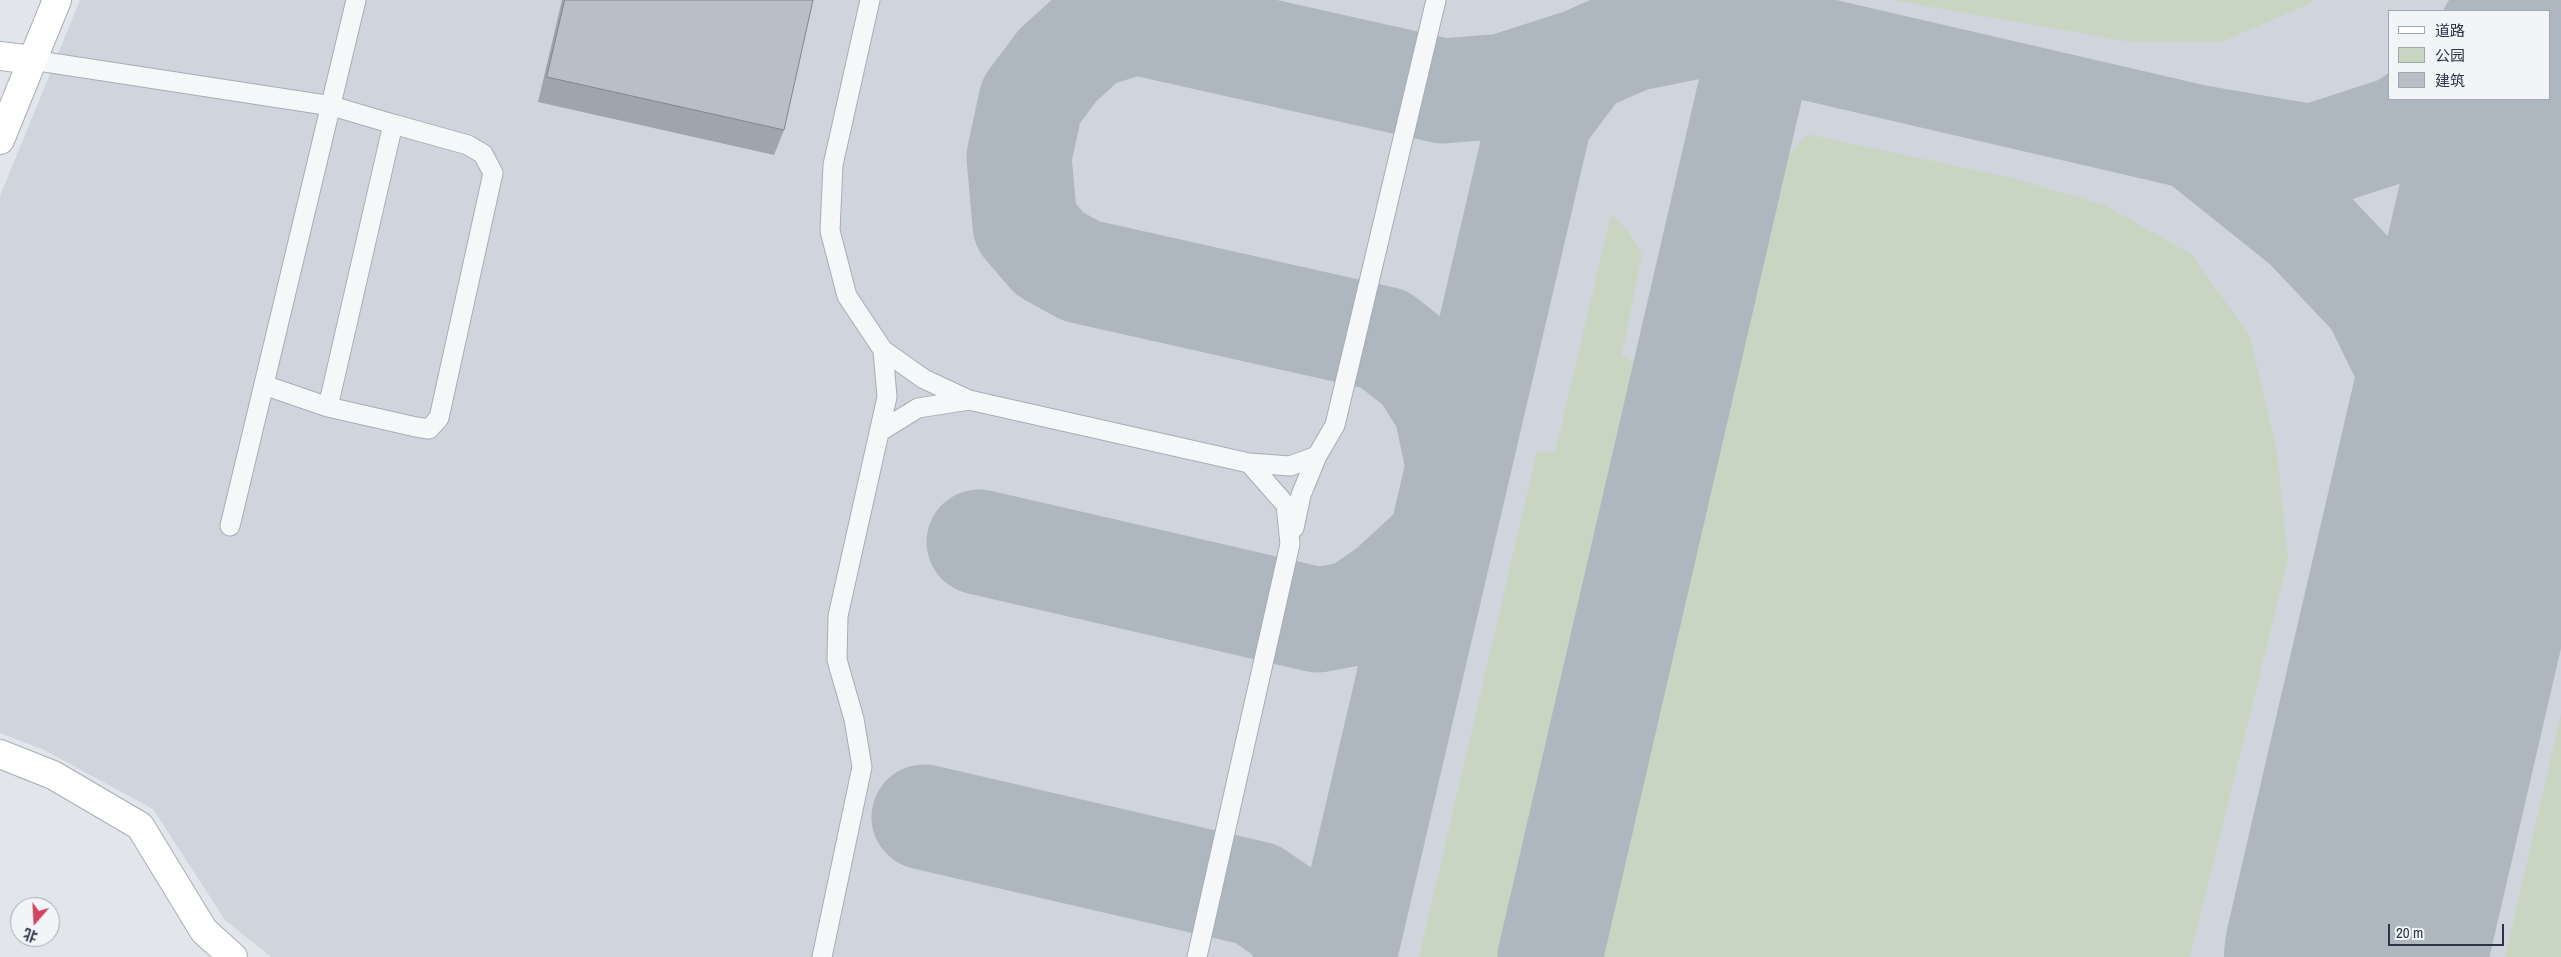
<!DOCTYPE html>
<html>
<head>
<meta charset="utf-8">
<style>
  body { margin:0 }
  #map { position:relative; width:2561px; height:957px; overflow:hidden; background:#e2e6eb; font-family:"Archivo Narrow","Noto Sans SC",sans-serif }
  canvas { display:block }
  .legend { position:absolute; left:2388px; top:10px; width:162px; height:90px; box-sizing:border-box; background:#f2f5f8; border:1px solid #a2a8b0; margin:0; padding:6px 9px; list-style:none; font-size:15px; color:#2a3444 }
  .legend li { display:flex; align-items:center; gap:10px; height:25px }
  .legend b { width:25px; border:1px solid #a2a8b0 }
  .north { position:absolute; left:10px; top:897px; width:50px; height:50px; box-sizing:border-box; background:#f2f5f8; border:1px solid #a2a8b0; border-radius:50%; rotate:199deg; font-size:14px; font-weight:700; line-height:20px; text-align:center; color:#2a3444 }
  .north::after { content:''; display:block; margin:auto; width:18px; height:22px; background:#d2455d; clip-path:polygon(50% 0,100% 100%,50% 72%,0 100%) }
  .scale { position:absolute; left:2388px; top:924px; width:116px; height:22px; box-sizing:border-box; border:2px solid #2a3444; border-top:0; padding-left:6px; font-size:15px; line-height:18px; white-space:nowrap; color:#2a3444; -webkit-text-stroke:4px #f2f5f8; paint-order:stroke }
</style>
</head>
<body>
<div id="map">
<canvas width="2561" height="957"></canvas>
<ul class="legend">
<li><b style="height:6px;background:#fff"></b>道路</li>
<li><b style="height:14px;background:#c8d5c3"></b>公园</li>
<li><b style="height:14px;background:#b9bfc9"></b>建筑</li>
</ul>
<div class="north">北</div>
<div class="scale">20 m</div>
</div>
<script>
const context = document.querySelector('canvas').getContext('2d');
context.lineJoin = 'round';
function paint(path, color) { context.fillStyle = color; context.fill(path, 'evenodd'); }
function stroke(path, color, width, dash) { context.strokeStyle = color; context.lineWidth = width; context.lineCap = dash ? 'butt' : 'round'; context.setLineDash(dash || []); context.stroke(path); }
paint(new Path2D(`
  M80,0h2481v957h-2290l-46,-37 -72,-111 -109,-59 -44,-17v-537zM2390,11h160v88h-160z`), '#d0d5dd');
paint(new Path2D(`
  M1891,0h422l-4,4 -88,38h-90z
  M1807,134l201,43 97,28 86,49 59,82 27,116 11,108 -98,397h-591l187,-798z
  M1611,214l16,15 15,26 -20,100 16,8 -138,594h-81l118,-506 18,1z
  M2561,714v243h-56z`), '#c8d5c3');
stroke(new Path2D(`
  M1108,0l27,22 308,69 61,-5 78,-25
  M2537,11l10,-11
  M1694,16l13,8 488,113
  M1135,22l-45,14 -32,29 -27,36 -12,56 6,68 25,29 31,17 303,68 38,30 24,38 12,58
  M979,542l339,78 37,-7 35,-24 50,-46
  M2441,590l1,-128 -22,-71 -45,-92 -70,-74 -110,-88 117,20 89,-29 43,-29
  M924,817l333,77 33,23 25,40
  M1344,957l196,-840 42,-56 50,-22 75,-15
  M1550,957l221,-957`), '#aeb6c0', 105);
stroke(new Path2D(`
  M2355,957l206,-889`), '#aeb6c0', 262);
const lane = new Path2D(`
  M870,0l-37,165 -3,66 17,65 36,54 41,29 45,21 280,63 37,42 4,39 -93,413
  M32,60l300,46 61,18
  M264,385l64,22 88,20 13,2 10,-11 54,-245 -10,-19 -15,-9 -75,-21 -65,283
  M879,432l39,-24 51,-8
  M1249,463l41,3 27,-10 18,-31 101,-425
  M230,526l126,-526
  M1294,528l7,-33 16,-39
  M822,957l40,-190 -8,-48 -17,-59 1,-44 49,-219 -4,-47`);
const secondary = new Path2D(`
  M0,56l32,4
  M0,140l57,-140
  M0,754l53,21 87,51 64,105 29,26`);
stroke(lane, '#a7adb6', 21);
stroke(secondary, '#a7adb6', 30);
stroke(lane, '#f5f7f9', 19);
stroke(secondary, '#fff', 28);
paint(new Path2D(`
  M562,0h251l-29,130 -10,25 -236,-53z`), '#9fa4ad');
const building = new Path2D(`
  M565,0h248l-29,130 -237,-53z`);
paint(building, '#b9bfc9');
stroke(building, '#82868d', 1);
</script>
</body>
</html>
